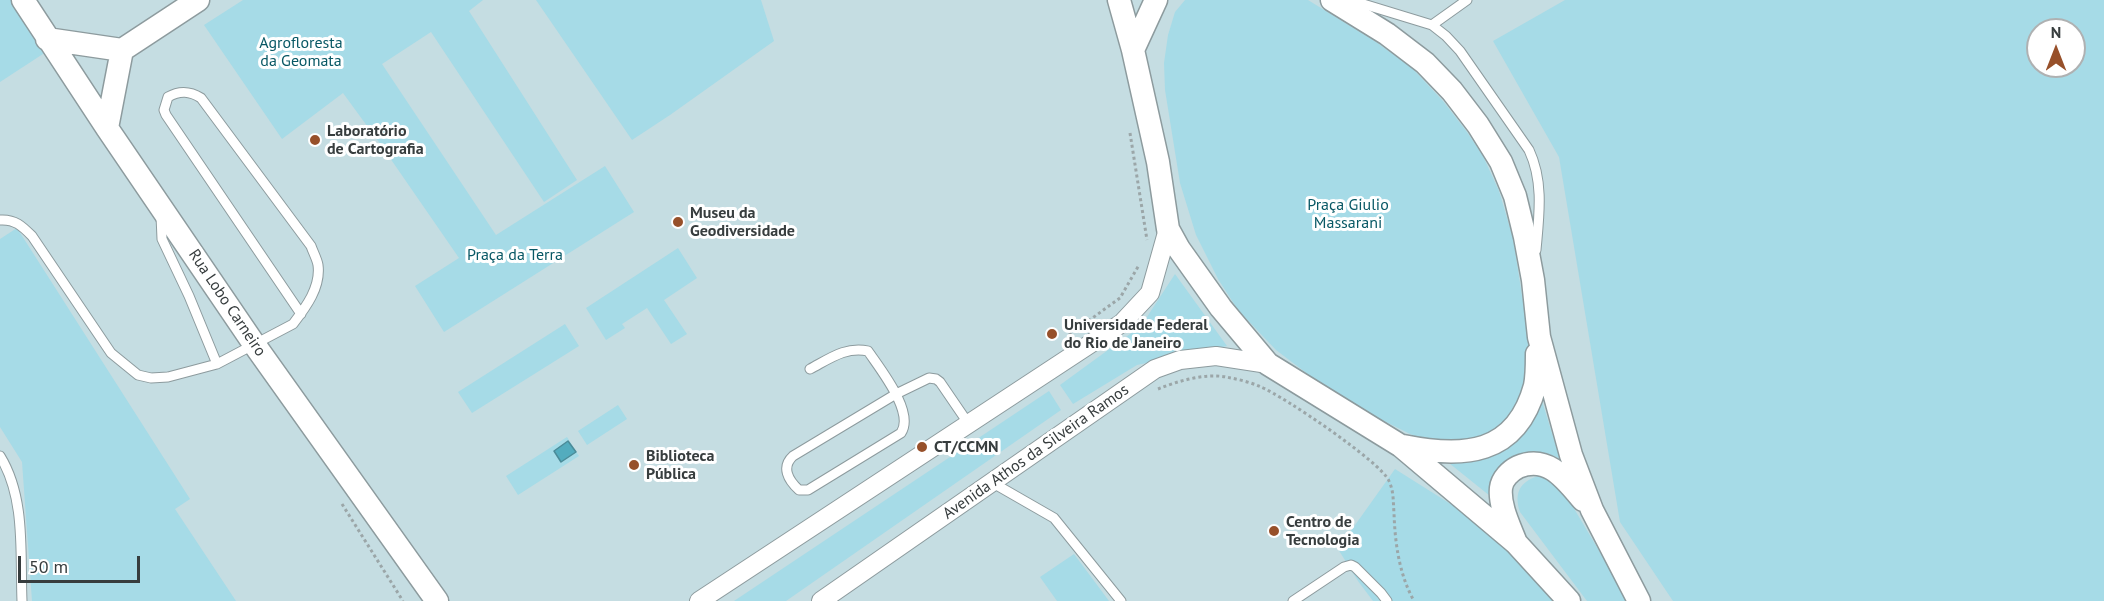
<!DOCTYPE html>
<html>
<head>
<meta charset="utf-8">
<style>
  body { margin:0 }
  #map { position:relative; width:2104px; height:601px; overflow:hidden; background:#d9e7ea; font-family:"PT Sans",sans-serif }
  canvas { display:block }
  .north { position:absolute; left:2026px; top:18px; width:60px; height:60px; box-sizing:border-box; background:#fff; border:2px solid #afb1b2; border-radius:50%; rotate:0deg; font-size:16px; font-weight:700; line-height:24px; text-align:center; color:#373d3e }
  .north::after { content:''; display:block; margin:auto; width:21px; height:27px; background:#97502a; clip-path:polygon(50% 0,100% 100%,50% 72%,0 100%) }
  .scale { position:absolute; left:18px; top:556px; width:122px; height:27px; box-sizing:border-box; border:3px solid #373d3e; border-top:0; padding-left:8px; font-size:18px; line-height:21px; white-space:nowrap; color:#373d3e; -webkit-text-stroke:4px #fff; paint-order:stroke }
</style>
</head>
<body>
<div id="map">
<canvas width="2104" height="601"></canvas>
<div class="north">N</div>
<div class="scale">50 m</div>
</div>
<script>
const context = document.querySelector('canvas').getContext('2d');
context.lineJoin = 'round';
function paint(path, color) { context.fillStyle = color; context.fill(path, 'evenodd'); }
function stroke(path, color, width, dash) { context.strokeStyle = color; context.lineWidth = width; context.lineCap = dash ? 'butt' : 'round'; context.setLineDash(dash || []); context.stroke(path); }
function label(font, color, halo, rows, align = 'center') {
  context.font = font + ' "PT Sans",sans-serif'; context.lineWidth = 6; context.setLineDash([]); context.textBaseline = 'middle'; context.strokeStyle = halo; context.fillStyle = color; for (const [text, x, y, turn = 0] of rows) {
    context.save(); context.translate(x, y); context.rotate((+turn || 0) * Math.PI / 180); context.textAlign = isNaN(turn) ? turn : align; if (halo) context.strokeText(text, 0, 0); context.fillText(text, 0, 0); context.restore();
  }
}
paint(new Path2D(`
  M0,0h2104v601h-2104zM2038,30h36v36h-36z`), '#c5dde2');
paint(new Path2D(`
  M0,0h11l35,52 -46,30z
  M243,0h240l-14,11 108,169 -33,22 -113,-170 -49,32 114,171 109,-69 29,46 -190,120 -29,-46 44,-28 -78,-113 -38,-52 -61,46 -78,-114z
  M536,0h225l13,41 -104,74 -38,25z
  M1185,0h123l68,42 36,26 31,33 24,31 16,24 16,35 14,47 15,96 1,30 -5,31 -26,38 -22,10 -44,-1 -22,-8 -30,-15 -71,-44 -33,-25 -38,-40 -20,-31 -22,-44 -16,-52 -15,-93 -1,-27 4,-28 7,-23z
  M1565,0h539v601h-431l-53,-79 -61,-365 -66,-116zM2038,30h36v36h-36z
  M17,228l173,271 -15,10 61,92h-204l-10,-139 -22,-35v-188z
  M678,248l19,30 -33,22 23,34 -16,10 -24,-36 -25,16 3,4 -19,12 -20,-32z
  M1175,274l52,72 -90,19 -64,39 -13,-19 81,-59z
  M565,324l14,22 -107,67 -14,-21z
  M1049,391l12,19 -275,191h-52z
  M1542,401l18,58c-17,-9 -29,-9 -47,-1l-18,42 -46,-37c44,1 75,-22 93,-62z
  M618,405l9,14 -40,26 -9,-14z
  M567,437l12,19 -61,39 -12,-19z
  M1395,469l81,51 82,81h-185l-15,-20 -20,-32z
  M1538,476h7l15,9 69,116h-42l-67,-89c-6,-18 -1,-30 18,-36z
  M1074,554l35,47h-52l-17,-24z`), '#a6dbe7');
const water = new Path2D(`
  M568,441l8,11 -15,10 -7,-11z`);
paint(water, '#53acbe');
stroke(water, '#4b8b98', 1.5);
const service = new Path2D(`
  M1350,0l82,25 14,11 14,15 69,99c15,32 10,66 7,100
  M1432,25l35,-25
  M161,216l1,23 27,57 28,68
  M0,220c15,-1 22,6 32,16l79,117 27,22 13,3 17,-1 49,-13 76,-40c13,-17 28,-37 25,-59 -1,-6 -5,-13 -7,-19l-110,-148c-11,-7 -21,-8 -33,-1l-4,13 2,5 135,199
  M810,369c19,-10 36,-23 58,-18 12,18 47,61 33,82l-93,57h-9c-11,-10 -18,-23 -6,-34l103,-62 33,-16 7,1 4,3 28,41
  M0,456c26,42 20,98 22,145
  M993,483l61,35 67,83
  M1293,601l51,-34 7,-2 4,2 26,26 6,8`);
const minor = new Path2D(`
  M699,601l423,-278 28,-30 18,-64
  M821,601l334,-232 25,-9 36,-4 52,8`);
const tertiary = new Path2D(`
  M23,0l84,128 147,216 183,257
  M1119,0l14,50 25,112 10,67 11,20 42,59 47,56 133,82 115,97 53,58
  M1332,0l55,34 38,29 27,28 26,34 23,37 14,34 10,41 8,43 6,57 32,118 21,55 47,91
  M47,39l75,11 76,-50
  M1133,50l23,-50
  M107,128l15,-78
  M1403,446c60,12 113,10 132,-60 2,-10 2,-22 2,-32
  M1516,543c-6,-16 -17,-37 -15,-55 1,-9 9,-17 17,-21 30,-13 48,13 65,33`);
stroke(service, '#8d9b9e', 11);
stroke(minor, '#8d9b9e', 20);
stroke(tertiary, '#8d9b9e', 25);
stroke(new Path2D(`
  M1130,133l17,107
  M1069,335l51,-37 19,-33
  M1158,389c20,-8 47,-16 68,-12 11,2 24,5 35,10 22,9 120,75 128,94 5,11 4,20 5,32 1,30 5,61 20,88
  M342,504l61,97`), '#9ba6a8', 3, [3, 3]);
stroke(service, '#fff', 9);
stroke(minor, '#fff', 18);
stroke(tertiary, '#fff', 22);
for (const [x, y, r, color] of [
  [315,140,6,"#97502a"],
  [678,222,6,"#97502a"],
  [1052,334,6,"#97502a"],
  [922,447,6,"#97502a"],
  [634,465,6,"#97502a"],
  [1274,531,6,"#97502a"]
]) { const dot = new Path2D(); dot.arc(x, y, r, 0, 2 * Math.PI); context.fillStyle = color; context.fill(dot); stroke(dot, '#fff', 2); }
label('16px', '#085865', '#fff', [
  ["Agrofloresta",301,43],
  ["da Geomata",301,61],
  ["Praça Giulio",1348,205],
  ["Massarani",1348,223],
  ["Praça da Terra",515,255]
]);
label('bold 16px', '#373d3e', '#fff', [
  ["Laboratório",327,131],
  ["de Cartografia",327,149],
  ["Museu da",690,213],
  ["Geodiversidade",690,231],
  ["Universidade Federal",1064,325],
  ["do Rio de Janeiro",1064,343],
  ["CT/CCMN",934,447],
  ["Biblioteca",646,456],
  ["Pública",646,474],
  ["Centro de",1286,522],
  ["Tecnologia",1286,540]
], 'left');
label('16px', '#373d3e', '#fff', [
  ["Rua Lobo Carneiro",227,303,56],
  ["Avenida Athos da Silveira Ramos",1036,452,-35]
]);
</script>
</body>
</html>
